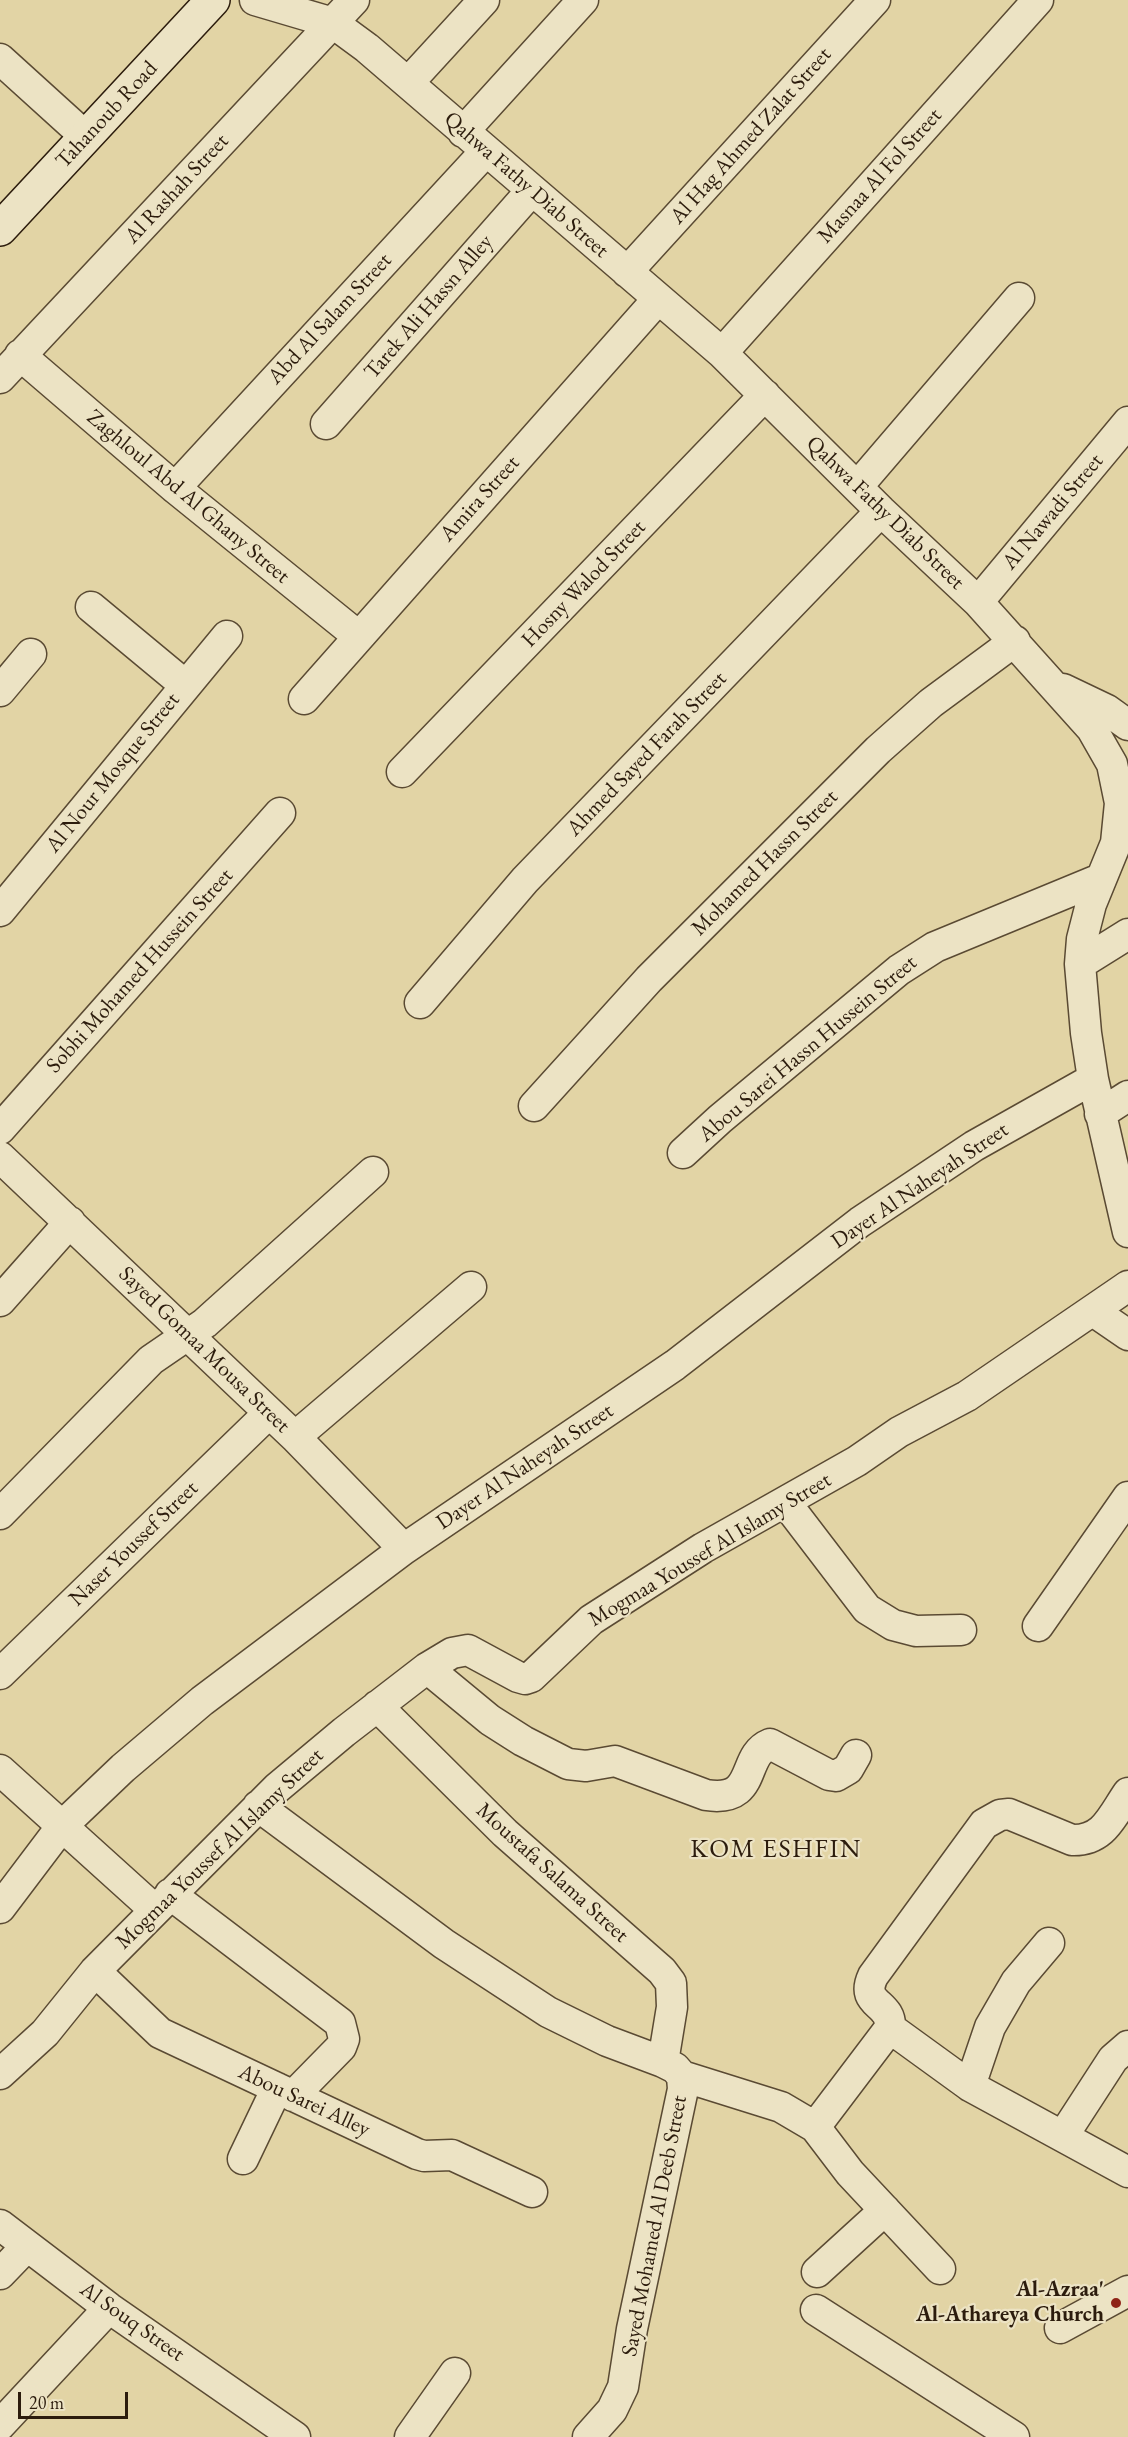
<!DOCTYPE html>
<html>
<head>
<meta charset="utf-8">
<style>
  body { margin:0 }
  #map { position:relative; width:1128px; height:2437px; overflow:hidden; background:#e2d4a5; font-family:"EB Garamond",serif }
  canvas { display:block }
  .scale { position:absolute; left:18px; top:2392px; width:110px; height:27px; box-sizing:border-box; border:3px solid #2c1c0d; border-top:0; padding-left:8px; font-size:18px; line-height:21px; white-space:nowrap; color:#2c1c0d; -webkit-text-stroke:4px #ece3c4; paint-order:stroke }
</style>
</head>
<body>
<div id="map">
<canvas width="1128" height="2437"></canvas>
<div class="scale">20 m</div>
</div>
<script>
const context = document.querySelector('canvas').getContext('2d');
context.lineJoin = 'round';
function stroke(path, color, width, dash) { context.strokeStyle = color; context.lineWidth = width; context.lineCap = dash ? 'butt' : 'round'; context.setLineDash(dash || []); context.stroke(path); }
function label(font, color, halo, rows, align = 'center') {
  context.font = font + ' "EB Garamond",serif'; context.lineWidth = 4.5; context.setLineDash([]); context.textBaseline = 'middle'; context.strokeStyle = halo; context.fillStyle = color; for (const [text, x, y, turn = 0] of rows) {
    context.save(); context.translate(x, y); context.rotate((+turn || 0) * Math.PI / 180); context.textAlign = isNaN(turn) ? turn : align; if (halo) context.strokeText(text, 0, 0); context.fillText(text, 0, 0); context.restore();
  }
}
const street = new Path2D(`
  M255,0l78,23 34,25 355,305 159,158 97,91 114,127 20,35 8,39 -4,40 -25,61 -9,35 -2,25 6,69 7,46 35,153
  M0,59l86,78
  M408,83l76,-83
  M463,132l120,-132
  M627,272l248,-272
  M722,353l316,-353
  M20,355l155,133 183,148
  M0,378l354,-378
  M326,424l206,-234
  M857,487l162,-189
  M175,488l311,-337
  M978,602l150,-180
  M91,607l94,78
  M1063,689l44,21 21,15
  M0,691l31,-37
  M304,699l354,-400
  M402,772l363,-377
  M0,911l227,-275
  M1080,964l48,-30
  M420,1003l105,-123 356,-369
  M534,1106l115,-127 229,-229 53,-47 84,-62
  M1100,1114l28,-18
  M0,1129l280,-316
  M683,1153l37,-34 179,-149 36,-23 165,-68
  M0,1157l295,280 109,112
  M0,1301l70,-79
  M1093,1311l35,24
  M295,1437l176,-150
  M786,1503l81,106 26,16 23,6 45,-1
  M0,1514l151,-154 54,-37 168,-151
  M1038,1626l90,-129
  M427,1668l63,52 33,21 45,23 18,2 29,-5 91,34c53,8 34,-39 64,-51l59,31 7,1 12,-7 8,-14
  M0,1674l269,-261
  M377,1706l128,127 157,138 9,12 1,24 -9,55
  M0,1770l155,140
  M258,1806l186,138 104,68 59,29 56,21 12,6 7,8 1,13 -51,240 -9,58 -11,23 -24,27
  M170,1894l170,129 4,16 -3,8 -48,49
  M0,1908l62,-82 61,-58 79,-67 202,-152 271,-184 185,-143 114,-76 119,-67
  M95,1971l65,62 257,121 7,2 28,-1 80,37
  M890,2028l80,58 158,86
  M0,2074l45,-41 50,-62 182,-183 67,-56 83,-64 25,-15 16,-3 50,27 7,2 6,-2 60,-57 112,-72 154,-87 42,-29 68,-36 161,-110
  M682,2076l99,31 34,20 35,46 90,96
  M970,2086l20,-59 26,-45 33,-39
  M815,2127l75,-99c2,-27 -31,-22 -17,-52l111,-152 16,-9 9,-1 63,26c32,1 40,-24 56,-47
  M1063,2136l50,-77 15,-13
  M243,2159l34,-71
  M0,2225l109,83 186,129
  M817,2272l68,-62
  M0,2274l27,-28
  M816,2310l198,127
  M1060,2328l68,-37
  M0,2425l109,-117
  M410,2437l45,-64`);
const secondary = new Path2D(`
  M0,229l213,-229`);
stroke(street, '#5a4a33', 33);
stroke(secondary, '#2c1c0d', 36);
stroke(street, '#ece3c4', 30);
stroke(secondary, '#ece3c4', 33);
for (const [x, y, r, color] of [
  [1116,2303,6,"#8f2418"]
]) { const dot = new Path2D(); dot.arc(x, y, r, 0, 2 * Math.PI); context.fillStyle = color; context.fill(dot); stroke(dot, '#ece3c4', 2); }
label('22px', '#2c1c0d', '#ece3c4', [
  ["Tahanoub Road",107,115,-47],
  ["Al Hag Ahmed Zalat Street",751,136,-48],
  ["Masnaa Al Fol Street",880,176,-48],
  ["Qahwa Fathy Diab Street",526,185,41],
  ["Al Rashah Street",177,189,-47],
  ["Tarek Ali Hassn Alley",429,307,-49],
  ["Abd Al Salam Street",330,319,-47],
  ["Zaghloul Abd Al Ghany Street",188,497,40],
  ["Amira Street",480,499,-48],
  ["Al Nawadi Street",1053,512,-50],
  ["Qahwa Fathy Diab Street",885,513,44],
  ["Hosny Walod Street",584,584,-46],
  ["Ahmed Sayed Farah Street",647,754,-46],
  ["Al Nour Mosque Street",113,773,-51],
  ["Mohamed Hassn Street",765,863,-45],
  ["Sobhi Mohamed Hussein Street",140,971,-48],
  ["Abou Sarei Hassn Hussein Street",808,1049,-40],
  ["Dayer Al Naheyah Street",920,1186,-34],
  ["Sayed Gomaa Mousa Street",204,1350,44],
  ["Dayer Al Naheyah Street",525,1467,-34],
  ["Naser Youssef Street",134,1544,-44],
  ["Mogmaa Youssef Al Islamy Street",710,1550,-31],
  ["Mogmaa Youssef Al Islamy Street",220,1849,-44],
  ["Moustafa Salama Street",552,1873,42],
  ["Abou Sarei Alley",304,2101,25],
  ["Sayed Mohamed Al Deeb Street",655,2226,-79],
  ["Al Souq Street",132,2322,35]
]);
label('bold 22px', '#2c1c0d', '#ece3c4', [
  ["Al-Azraa'",1104,2290],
  ["Al-Athareya Church",1104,2315]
], 'right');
context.letterSpacing = '1.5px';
label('26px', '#2c1c0d', '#ece3c4', [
  ["KOM ESHFIN",776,1850]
]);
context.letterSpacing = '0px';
</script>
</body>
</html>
